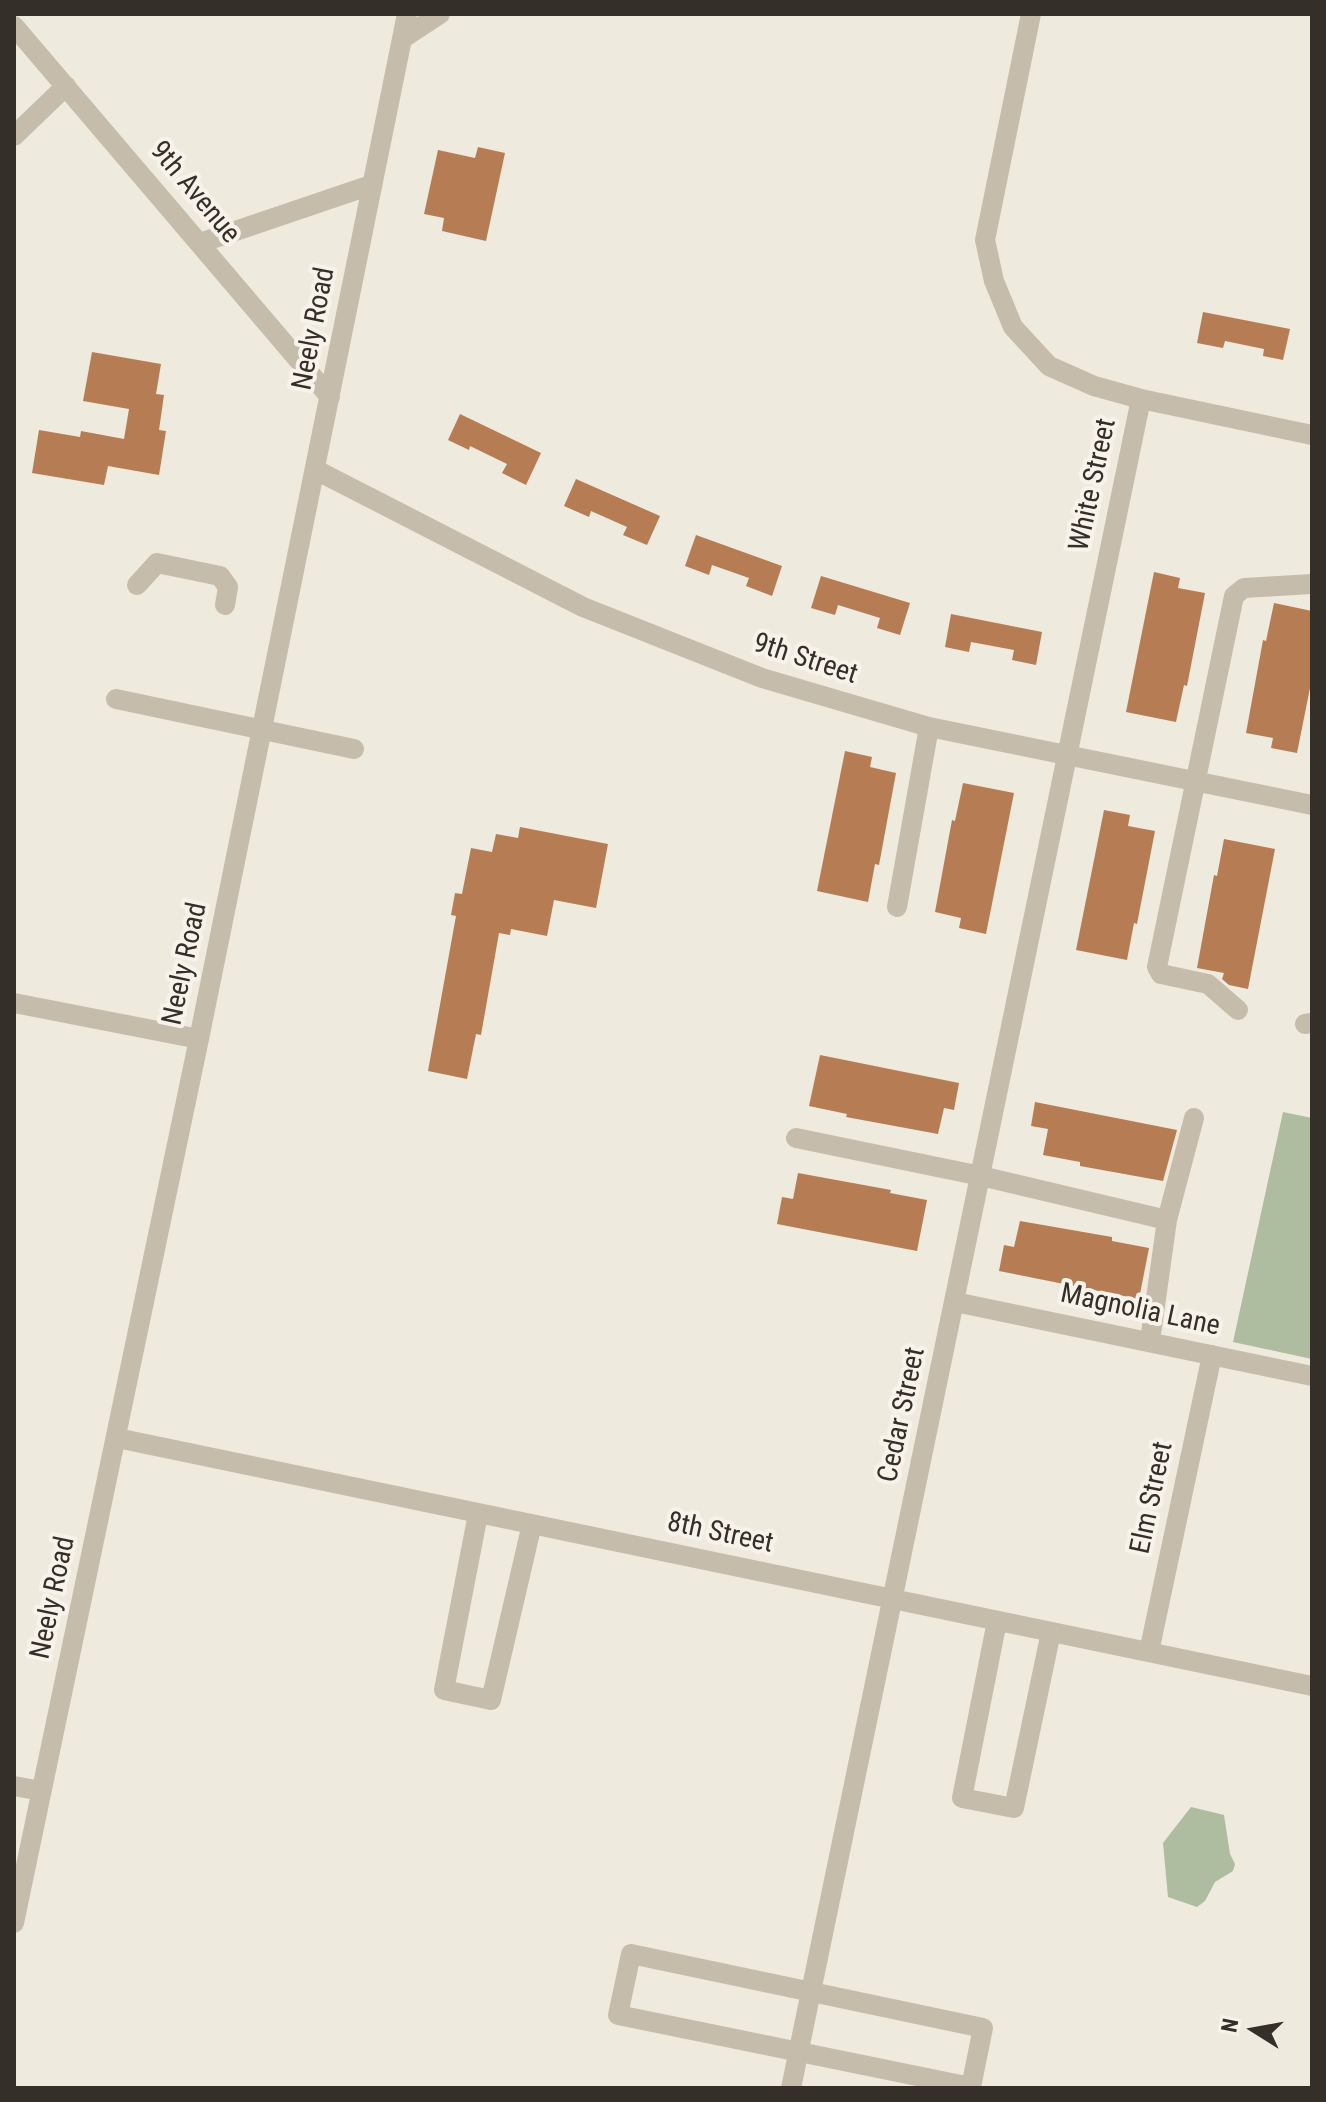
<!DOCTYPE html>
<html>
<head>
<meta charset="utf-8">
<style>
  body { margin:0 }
  #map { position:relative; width:1326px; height:2102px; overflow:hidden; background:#efeade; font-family:"Roboto Condensed",sans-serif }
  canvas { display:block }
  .frame { position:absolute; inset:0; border:16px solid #352f29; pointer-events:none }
  .north { position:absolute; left:1214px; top:1990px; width:80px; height:80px; -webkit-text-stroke:6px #f7f3ea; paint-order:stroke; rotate:281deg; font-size:22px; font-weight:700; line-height:32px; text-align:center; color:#352f29 }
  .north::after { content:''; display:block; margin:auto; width:28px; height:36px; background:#352f29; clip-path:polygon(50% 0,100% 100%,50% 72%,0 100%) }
</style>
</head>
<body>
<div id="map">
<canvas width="1326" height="2102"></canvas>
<div class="frame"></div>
<div class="north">N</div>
</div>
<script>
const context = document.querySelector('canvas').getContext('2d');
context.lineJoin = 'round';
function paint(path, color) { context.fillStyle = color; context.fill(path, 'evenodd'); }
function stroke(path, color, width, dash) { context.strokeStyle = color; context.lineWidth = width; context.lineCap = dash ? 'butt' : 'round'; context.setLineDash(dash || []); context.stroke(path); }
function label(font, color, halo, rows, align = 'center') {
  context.font = font + ' "Roboto Condensed",sans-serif'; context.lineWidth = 8; context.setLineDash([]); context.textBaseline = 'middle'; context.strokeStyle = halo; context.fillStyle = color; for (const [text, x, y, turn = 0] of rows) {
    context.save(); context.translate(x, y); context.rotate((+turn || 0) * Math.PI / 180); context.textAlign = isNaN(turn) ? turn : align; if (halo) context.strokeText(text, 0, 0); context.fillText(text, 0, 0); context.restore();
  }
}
paint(new Path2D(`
  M1283,1112l29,6v241l-79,-17z
  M1191,1807l33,8 6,39 5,10 -2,7 -18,11 -10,19 -8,6 -29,-10 -5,-54z`), '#aebca0');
paint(new Path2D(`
  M478,147l27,6 -19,88 -44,-10 2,-13 -20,-4 14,-64 37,8z
  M1203,312l87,17 -7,31 -20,-4 1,-7 -39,-8 -2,7 -26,-5z
  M92,352l69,12 -5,30 8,1 -5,35 7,1 -7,44 -51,-9 -4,19 -72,-12 7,-43 41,7 1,-6 43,8 5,-30 -46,-8z
  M460,414l81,39 -15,32 -24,-12 5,-9 -37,-18 -1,4 -21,-10z
  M576,479l84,37 -13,29 -24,-10 4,-8 -36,-16 -2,6 -25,-11z
  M696,535l86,31 -10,30 -26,-10 3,-8 -37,-13 -3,10 -24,-9z
  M1154,572l26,6 -2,10 27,5 -18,93 -3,-1 -8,37 -50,-10z
  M821,576l89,27 -10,32 -23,-7 3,-10 -42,-13 -3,10 -24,-7z
  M1274,603l38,8v67l-15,75 -26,-5 2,-10 -27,-5 17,-93 3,1z
  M951,614l91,18 -6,33 -24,-5 2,-10 -43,-8 -2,10 -24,-5z
  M845,751l27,6 -2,10 26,6 -17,92 -4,-1 -7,38 -51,-11z
  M963,783l51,10 -28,141 -27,-6 2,-10 -26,-6 17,-92 3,1z
  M1104,810l26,5 -2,11 27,5 -18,93 -3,-1 -7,37 -51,-10z
  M520,827l88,17 -12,64 -42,-8 -7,36 -36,-7 -1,6 -11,-2 -18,102 -5,-1 -9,45 -39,-8 28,-155 -5,-1 4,-22 7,1 9,-46 21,4 4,-18 22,4z
  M1224,839l51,10 -27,140 -19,-4 -7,-6 2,-6 -27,-5 17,-93 3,1z
  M820,1055l139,28 -5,27 -10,-2 -6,26 -92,-17 1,-3 -38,-8z
  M1035,1102l142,28 -14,51 -83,-15v-4l-37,-7 5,-26 -17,-3z
  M798,1173l93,17 -1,3 37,7 -10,51 -140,-27 5,-27 11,2z
  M1020,1221l92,16v4l37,7 -10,51 -140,-28 5,-26 10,2z`), '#b67d54');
stroke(new Path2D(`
  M1031,14l-46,226 9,41 19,46 36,39 45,20 47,13
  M14,26l316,371
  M402,39l38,-25
  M14,136l52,-50
  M200,243l171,-58
  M316,470l267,137 179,71 167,49 383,78
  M137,585l20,-22 63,13 8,11 -3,18
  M116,699l238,50
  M897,907l32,-180
  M14,1003l185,36
  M1238,1010l-30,-26 -47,-10 -4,-7 77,-371 10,-8 68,-4
  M1305,1024l7,-1
  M796,1138l185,38 186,44
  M955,1302l357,74
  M1150,1341l17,-121 27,-102
  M117,1438l1195,248
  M478,1514l-34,176 47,10 41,-176
  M997,1621l-35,177 52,10 37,-176
  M1149,1652l63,-297
  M14,1786l27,5
  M14,1923l185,-884 208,-1025
  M631,1954l352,74 -12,59 -353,-72z
  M791,2088l350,-1689 171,36`), '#c6bcab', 20);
label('28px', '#352f29', '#f7f3ea', [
  ["9th Avenue",194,193,50],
  ["Neely Road",315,329,-79],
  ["White Street",1094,485,-78],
  ["9th Street",805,660,18],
  ["Neely Road",186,964,-78],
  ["Magnolia Lane",1140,1311,12],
  ["Cedar Street",903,1415,-78],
  ["Elm Street",1153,1498,-78],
  ["8th Street",720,1534,12],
  ["Neely Road",54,1598,-78]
]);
</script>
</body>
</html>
